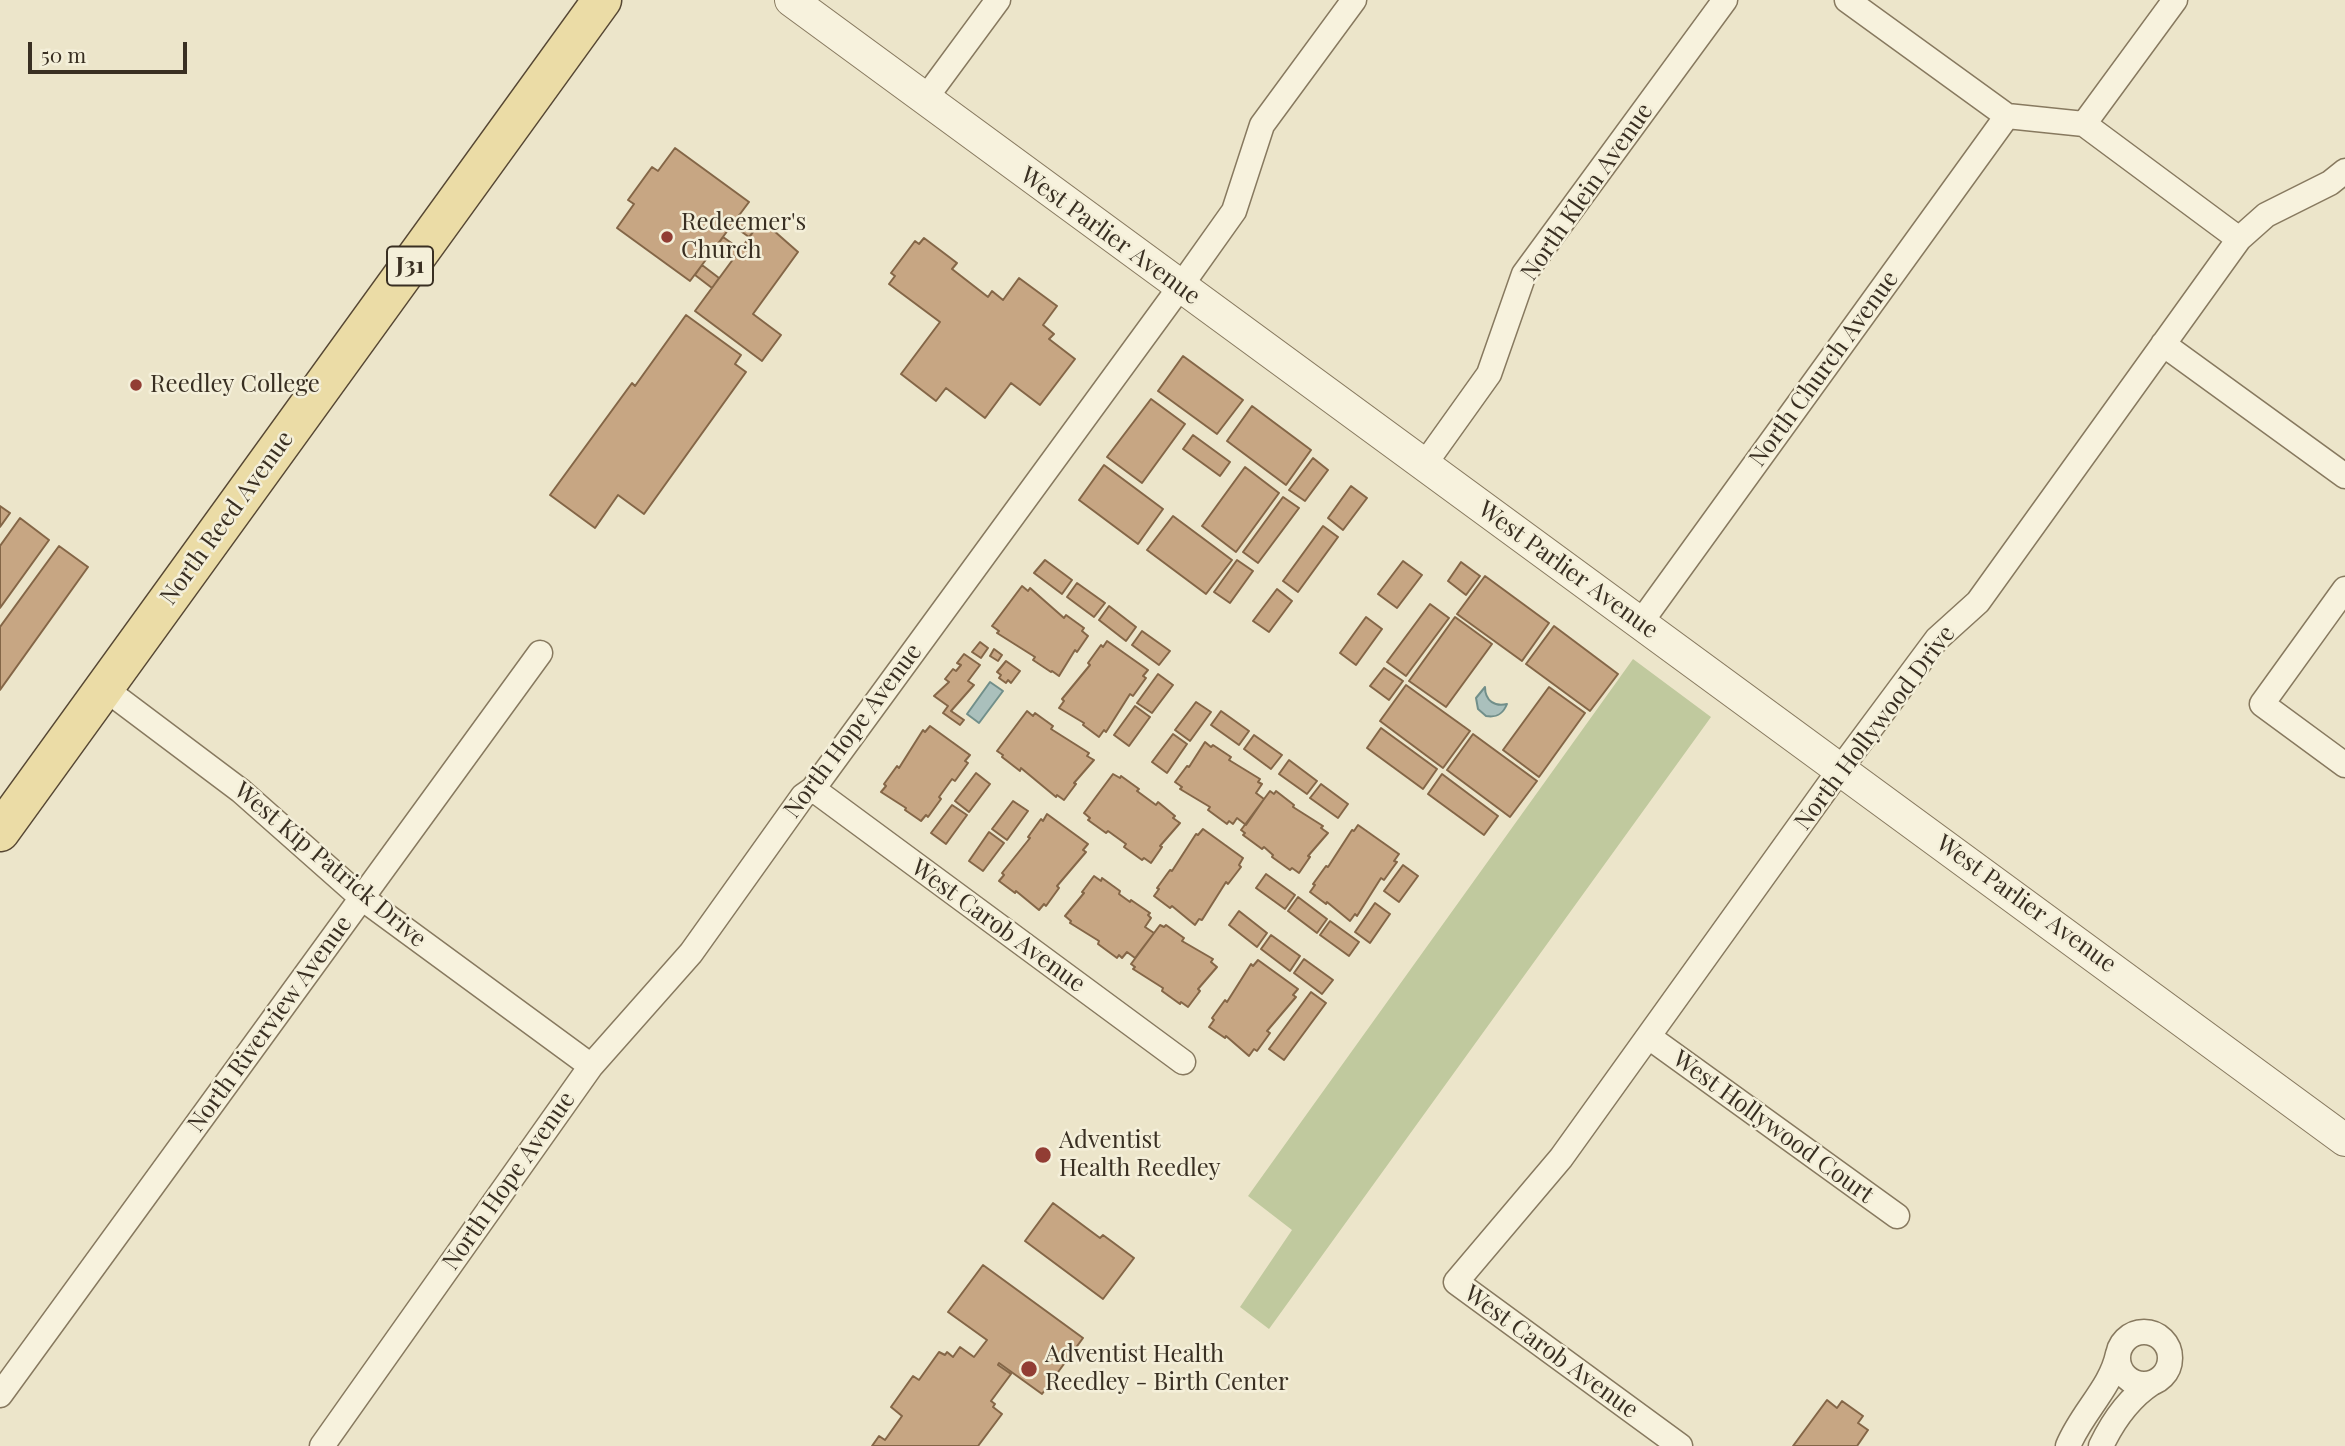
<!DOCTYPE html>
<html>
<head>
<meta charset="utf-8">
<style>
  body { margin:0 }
  #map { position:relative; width:2345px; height:1446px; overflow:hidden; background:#ece5ca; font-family:"Playfair Display",serif }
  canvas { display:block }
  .scale { position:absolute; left:28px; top:42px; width:159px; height:32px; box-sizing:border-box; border:4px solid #392f22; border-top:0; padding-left:9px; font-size:21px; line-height:24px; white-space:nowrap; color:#392f22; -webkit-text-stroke:5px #f4efd9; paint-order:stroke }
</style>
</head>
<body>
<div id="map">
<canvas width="2345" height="1446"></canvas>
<div class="scale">50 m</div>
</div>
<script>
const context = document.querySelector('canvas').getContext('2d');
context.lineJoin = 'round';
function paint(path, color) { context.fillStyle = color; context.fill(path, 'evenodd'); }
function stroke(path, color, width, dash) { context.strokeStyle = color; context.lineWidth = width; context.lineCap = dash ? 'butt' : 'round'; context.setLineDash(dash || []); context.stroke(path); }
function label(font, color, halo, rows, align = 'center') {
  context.font = font + ' "Playfair Display",serif'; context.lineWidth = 5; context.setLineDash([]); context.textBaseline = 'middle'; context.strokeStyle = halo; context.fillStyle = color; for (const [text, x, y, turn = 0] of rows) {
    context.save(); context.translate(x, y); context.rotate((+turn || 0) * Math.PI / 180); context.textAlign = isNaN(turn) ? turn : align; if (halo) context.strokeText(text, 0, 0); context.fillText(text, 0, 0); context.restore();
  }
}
paint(new Path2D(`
  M1633,659l78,58 -442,612 -29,-22 52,-77 -44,-34z`), '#c0c99e');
const water = new Path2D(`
  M990,682l13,9 -24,32 -12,-9z
  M1485,687c0,14 10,20 22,17 -4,10 -10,14 -21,12l-8,-7 -2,-11z`);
paint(water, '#aac0bc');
stroke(water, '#718f8a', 2);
const building = new Path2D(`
  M675,148l74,54 -59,79 -73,-53 17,-24 -6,-4 24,-33 6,4z
  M739,215l17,13 -7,9 -17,-12z
  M765,223l33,29 -45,62 28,21 -19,26 -67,-50 64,-87 3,3z
  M723,237l17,12 -7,10 -17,-12z
  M924,238l33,25 -5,6 36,28 4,-6 11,9 16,-22 38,28 -14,19 11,9 -5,5 26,20 -35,46 -29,-22 -26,35 -39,-30 -10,13 -35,-27 39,-52 -51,-38 6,-8 -4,-3 24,-32 4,3z
  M702,265l17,13 -7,10 -17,-13z
  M686,315l55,40 -6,9 11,8 -102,142 -26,-19 -23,33 -45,-33 82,-112 3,3z
  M1183,356l60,44 -26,34 -59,-43z
  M1151,399l34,25 -43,59 -35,-26z
  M1252,406l59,44 -25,35 -59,-44z
  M1193,435l37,27 -10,14 -37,-27z
  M1313,458l15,12 -23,31 -16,-11z
  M1104,465l59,44 -25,35 -59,-44z
  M1245,467l34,26 -43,59 -34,-26z
  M1351,486l16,12 -24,32 -15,-12z
  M1283,497l16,11 -41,55 -15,-11z
  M0,506l10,7 -10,14z
  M1173,516l59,44 -26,34 -59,-44z
  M20,518l29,22 -49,68v-62z
  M1323,526l15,11 -40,55 -15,-11z
  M59,546l29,21 -88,123v-63z
  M1045,560l27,20 -10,14 -28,-21z
  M1237,560l16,11 -23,32 -16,-11z
  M1403,561l19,14 -25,33 -19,-14z
  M1461,562l19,14 -14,19 -18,-14z
  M1485,576l64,47 -27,38 -65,-47z
  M1077,583l28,20 -11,14 -27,-20z
  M1022,586l6,5 2,-3 34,30 2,-3 18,13 -2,3 6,5 -11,16 -2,-2 -16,26 -7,-5 -1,1 -18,-12 2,-3 -38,-24 2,-2 -7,-5z
  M1277,589l15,12 -23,31 -16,-11z
  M1430,604l19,14 -43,58 -19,-14z
  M1109,606l27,21 -10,14 -27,-21z
  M1366,617l16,12 -26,36 -16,-12z
  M1455,617l37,27 -46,63 -37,-26z
  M1554,626l64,48 -28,37 -64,-47z
  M1142,631l28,20 -11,14 -27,-20z
  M1107,641l41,29 -5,6 3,2 -13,18 -3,-2 -24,38 -2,-2 -5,7 -16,-12 1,-2 -25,-15 5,-7 -2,-2 28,-34 -2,-2 13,-18 2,2z
  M980,642l8,6 -7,10 -9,-6z
  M994,649l8,6 -4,6 -8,-5z
  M964,654l16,11 -12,16 6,4 -23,26 13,9 -4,5 -17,-12 5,-7 -14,-10 15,-14 -4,-3 8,-10 3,2 5,-6 -4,-2z
  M1006,661l14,10 -9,12 -3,-3 -2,3 -7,-5 2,-3 -4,-3z
  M1384,668l19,13 -14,19 -19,-14z
  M1158,674l15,11 -21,28 -15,-10z
  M1406,685l64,46 -27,37 -63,-47z
  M1549,687l36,26 -46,64 -36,-27z
  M1196,702l15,10 -21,29 -15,-11z
  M1135,706l15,11 -21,29 -15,-11z
  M1027,711l6,5 2,-3 18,13 -2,3 38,24 -2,3 7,4 -20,23 2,1 -12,16 -7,-5 -1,2 -35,-29 -1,3 -18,-14 1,-2 -6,-4z
  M1221,711l28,20 -10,14 -28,-20z
  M930,726l40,29 -5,6 3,2 -13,18 -3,-2 -13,18 2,2 -13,18 -2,-2 -5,6 -16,-11 1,-2 -25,-16 5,-6 -2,-2 13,-18 2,2 24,-38 2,2z
  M1381,728l56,41 -14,20 -56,-41z
  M1173,734l14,10 -20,29 -15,-11z
  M1473,734l64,47 -27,36 -63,-47z
  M1254,735l28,20 -11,14 -27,-20z
  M1205,742l6,5 2,-2 18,12 -2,3 31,19 -2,3 4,2 -6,9 8,6 -18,26 -9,-7 -4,6 -4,-3 -2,3 -19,-14 2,-3 -30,-18 2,-2 -7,-5 12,-16 2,1z
  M1289,760l28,21 -10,13 -28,-20z
  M976,773l14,11 -21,28 -14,-11z
  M1113,774l7,4 1,-2 18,13 -2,2 19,14 2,-3 17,14 -2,2 7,5 -20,23 2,1 -11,16 -7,-5 -2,2 -18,-13 2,-3 -18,-13 -2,2 -18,-13 2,-2 -6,-5z
  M1442,774l56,42 -14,19 -56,-41z
  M1321,784l27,20 -10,14 -28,-20z
  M1270,791l4,3 2,-3 18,14 -1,2 30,19 -2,2 7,5 -20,23 2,1 -11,16 -7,-5 -2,2 -18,-13 1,-2 -9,-8 -2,2 -19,-14 2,-2 -4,-3z
  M1013,801l15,10 -21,29 -15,-11z
  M952,805l15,10 -21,29 -15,-11z
  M1047,814l41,30 -5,6 3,2 -29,34 2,2 -13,18 -2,-2 -5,6 -23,-19 -1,2 -16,-12 5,-6 -2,-2 28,-35 -2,-1 13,-18 2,2z
  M1358,825l41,29 -5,7 3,1 -13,18 -3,-2 -24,38 -2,-2 -5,7 -23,-19 -1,2 -16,-12 5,-7 -2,-1 13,-18 2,1 24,-37 2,1z
  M1203,829l40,29 -4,7 2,2 -13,17 -2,-2 -24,38 -3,-1 -4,6 -23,-19 -2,2 -16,-12 5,-7 -2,-1 13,-18 2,1 24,-37 2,1z
  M989,832l15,11 -21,28 -14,-10z
  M1403,865l15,11 -19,26 -15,-11z
  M1266,874l29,21 -10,14 -29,-21z
  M1094,876l7,5 1,-3 18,13 -1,3 11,8 1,-2 19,13 -2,2 3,3 -6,9 9,6 -19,25 -8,-6 -5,6 -3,-3 -2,3 -19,-14 1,-3 -29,-18 1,-2 -6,-5 19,-23 -2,-1z
  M1298,897l29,22 -10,14 -29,-22z
  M1375,903l15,11 -20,29 -15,-11z
  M1239,911l28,22 -10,14 -28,-22z
  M1330,921l29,21 -10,14 -29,-21z
  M1160,925l4,2 2,-2 18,13 -2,3 31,18 -2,3 6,5 -19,22 2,2 -12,16 -7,-5 -1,2 -18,-13 1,-3 -30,-19 2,-2 -4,-3z
  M1271,935l29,21 -10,15 -29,-22z
  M1304,959l29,21 -11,14 -28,-21z
  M1258,960l40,29 -5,6 3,2 -29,34 3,2 -13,18 -3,-2 -5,7 -23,-20 -1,2 -16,-11 5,-7 -2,-2 13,-18 2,2 24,-38 2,2z
  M1311,992l15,11 -42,57 -15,-11z
  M1053,1203l47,35 3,-3 31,23 -31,41 -78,-58z
  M983,1265l100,73 -41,56 -43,-31 -1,2 13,9 -20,27 4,3 -2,3 9,7 -24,32h-106l7,-10 6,4 17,-24 -11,-9 22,-31 6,4 20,-28 6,3 2,-3 6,5 7,-10 14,10 13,-17 -39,-28z
  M1827,1400l10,8 5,-7 21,15 -5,7 10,7 -11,16h-64z`);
paint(building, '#c7a683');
stroke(building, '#846647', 2);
const minor = new Path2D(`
  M1847,0l160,116 77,8 155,115
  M925,99l73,-99
  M2084,124l91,-124
  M2163,344l182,132
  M1424,465l65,-91 35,-100 201,-274
  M2345,589l-83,115 83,61
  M1641,622l366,-506
  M104,688l137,103 121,107 229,168
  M813,789l370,273
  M1649,1037l248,179
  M2118 1358a26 26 0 1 1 52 0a26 26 0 1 1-52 0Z
  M0,1395l540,-742
  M322,1446l269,-380 100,-113 112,-157 10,-7 367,-502 54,-76 28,-86 92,-125
  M1680,1446l-224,-164 105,-124 280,-390 96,-129 41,-37 261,-363 27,-24 64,-32 15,-12
  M2068,1446c14,-34 43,-58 50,-92
  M2101,1446c12,-25 28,-48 51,-63`);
const tertiary = new Path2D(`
  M791,0l1554,1140`);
const primary = new Path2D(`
  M0,832l602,-832`);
stroke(minor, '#87795f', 27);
stroke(tertiary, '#87795f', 34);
stroke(primary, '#564733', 41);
stroke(minor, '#f7f2dd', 24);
stroke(tertiary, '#f7f2dd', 32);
stroke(primary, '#ebdca6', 38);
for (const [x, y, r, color] of [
  [667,237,7,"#923d34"],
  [136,385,7,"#923d34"],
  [1043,1155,9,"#923d34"],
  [1029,1369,9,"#923d34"]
]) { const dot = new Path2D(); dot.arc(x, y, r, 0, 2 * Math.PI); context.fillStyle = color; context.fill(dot); stroke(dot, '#f4efd9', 2.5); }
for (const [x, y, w] of [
  [410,266,46]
]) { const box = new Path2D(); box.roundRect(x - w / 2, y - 19.5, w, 39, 5); context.fillStyle = '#f4efd9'; context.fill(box); stroke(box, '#392f22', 2); }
label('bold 23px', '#392f22', null, [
  ["J31",410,266]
]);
label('24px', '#392f22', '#f4efd9', [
  ["North Klein Avenue",1587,192,-55],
  ["West Parlier Avenue",1110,236,36],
  ["North Church Avenue",1824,369,-54],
  ["North Reed Avenue",227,518,-54],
  ["West Parlier Avenue",1568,570,36],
  ["North Hollywood Drive",1875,728,-53],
  ["North Hope Avenue",853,731,-53],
  ["West Kip Patrick Drive",330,865,40],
  ["West Parlier Avenue",2026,904,36],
  ["West Carob Avenue",998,926,36],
  ["North Riverview Avenue",270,1024,-54],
  ["West Hollywood Court",1773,1127,36],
  ["North Hope Avenue",509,1181,-55],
  ["West Carob Avenue",1551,1352,36]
]);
label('24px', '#392f22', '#f4efd9', [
  ["Redeemer's",681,223],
  ["Church",681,251],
  ["Reedley College",150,385],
  ["Adventist",1059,1141],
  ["Health Reedley",1059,1169],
  ["Adventist Health",1045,1355],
  ["Reedley - Birth Center",1045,1383]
], 'left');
</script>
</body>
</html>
